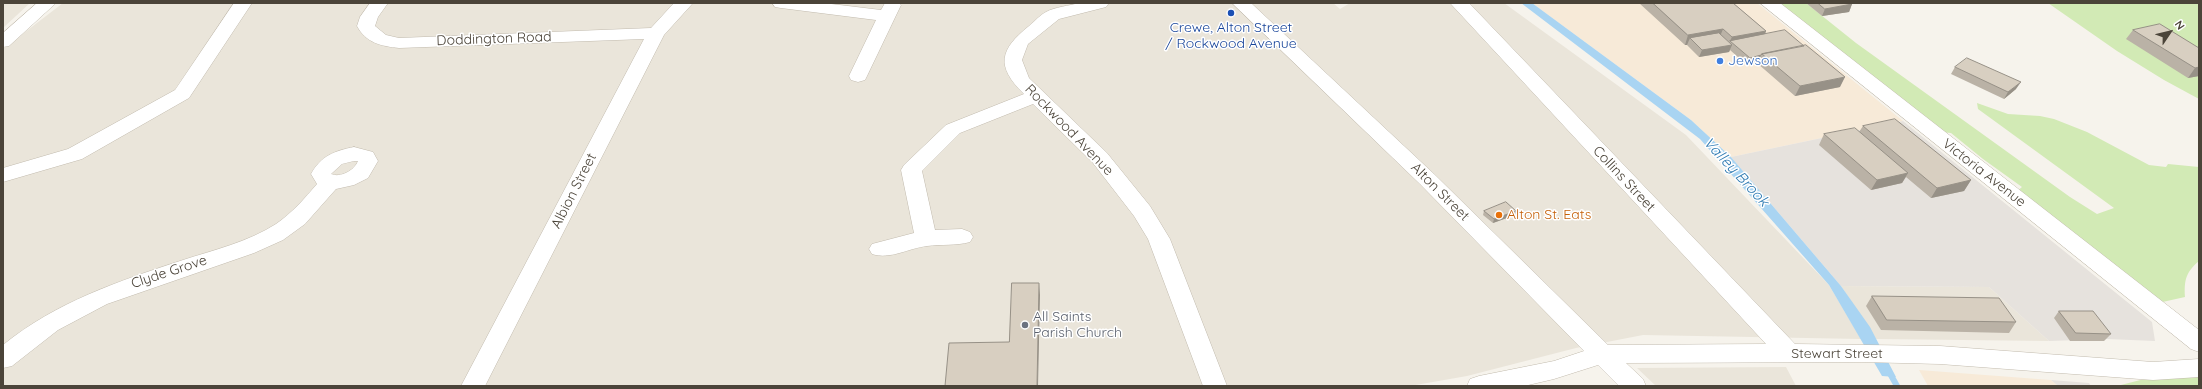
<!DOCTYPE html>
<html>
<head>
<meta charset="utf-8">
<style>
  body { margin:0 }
  #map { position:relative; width:2202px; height:389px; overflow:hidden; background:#f6f3ec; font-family:Quicksand,sans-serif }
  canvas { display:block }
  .frame { position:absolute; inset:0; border:4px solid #4b4439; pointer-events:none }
  .north { position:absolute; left:2150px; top:12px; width:40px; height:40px; -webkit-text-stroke:3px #fff; paint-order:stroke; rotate:55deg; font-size:11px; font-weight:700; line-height:16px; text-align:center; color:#4b4439 }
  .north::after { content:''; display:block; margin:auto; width:14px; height:18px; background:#4b4439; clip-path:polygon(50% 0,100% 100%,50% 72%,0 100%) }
</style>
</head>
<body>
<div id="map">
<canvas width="2202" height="389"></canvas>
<div class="frame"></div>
<div class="north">N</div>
</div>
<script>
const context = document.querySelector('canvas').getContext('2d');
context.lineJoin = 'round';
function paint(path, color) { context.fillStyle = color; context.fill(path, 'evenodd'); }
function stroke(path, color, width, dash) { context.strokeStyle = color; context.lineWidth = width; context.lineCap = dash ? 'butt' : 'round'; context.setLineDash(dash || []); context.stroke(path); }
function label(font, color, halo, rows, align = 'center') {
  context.font = font + ' Quicksand,sans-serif'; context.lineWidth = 3; context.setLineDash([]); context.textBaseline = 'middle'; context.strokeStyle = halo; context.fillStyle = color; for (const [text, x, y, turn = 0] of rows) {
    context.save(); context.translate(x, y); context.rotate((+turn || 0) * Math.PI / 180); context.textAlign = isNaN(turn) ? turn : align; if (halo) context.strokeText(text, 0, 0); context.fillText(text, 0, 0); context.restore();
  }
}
paint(new Path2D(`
  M3,3h27l-27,25z
  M63,3h1270l7,6 10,-6h154l182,132 143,150 32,54 -218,-4 -67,13 -109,28 -57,10h-1407v-337z
  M1841,286l148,1 60,54 -173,-2z
  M1786,367l10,19h-140l-19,-18z`), '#eae5da');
paint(new Path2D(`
  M1532,3h225l146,118 -172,36 -40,-37z
  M1919,370l132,10 7,6h-130z`), '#f7ead8');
paint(new Path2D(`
  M1903,121l249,201 3,19 -48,-2 -58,2 -60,-54 -148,-1 -110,-129z
  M2051,380l38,3 2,3h-33z`), '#e6e2dd');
paint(new Path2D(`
  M1779,3h27l50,40 214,154 27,17 17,-6 -136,-99 -1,-6 31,11 32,2 14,3 33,13 62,33 17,2 2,-3 31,3v94c-13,11 -15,19 -14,36l-27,6 -142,-111 6,-5 -39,-28 -32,-26 -11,-1z
  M2048,3h151v96l-35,-19 -47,-29z
  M2199,365v21h-82z`), '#d2eab5');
paint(new Path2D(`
  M1521,3h11l159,117 40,37 110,129 29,41 26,50 -14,-1 -53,-91 -129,-146z`), '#a9d4f2');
stroke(new Path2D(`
  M1888,370l9,16`), '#a9d4f2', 6);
const minor = new Path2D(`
  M37,3h19l-47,43 -6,1v-14z
  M234,3h18l-63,95 -107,61 -79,23v-14l65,-19 107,-59z
  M370,3h18l-10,14 -3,9 11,9 13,3 252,-10 23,-25h19l-29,32 -179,351h-24l183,-347 -245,9c-18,-2 -33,-5 -42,-22l3,-9z
  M772,3h51l58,7 4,-7h14l2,2 -34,71 -2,4 -7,2 -7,-2 -2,-4 27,-56 -95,-12 -6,-1z
  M1079,3h30l-3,4 -47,12 -31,25 -6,16 7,18 78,75 43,53 20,33 57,147h-24l-55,-147 -14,-23 -41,-53 -60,-59 -73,29 -38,38 13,59 27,-1 8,3 3,5 -3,5c-14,4 -29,2 -43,4 -18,2 -37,14 -55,8l-3,-5 3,-5 42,-11 -13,-63 3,-5 42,-40 78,-31c-29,-28 -24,-45 5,-68 6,-5 11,-11 17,-14 9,-5 23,-6 33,-9z
  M1232,3h19l183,171 174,171 158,-1 -316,-341h19l326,341 145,2 213,16 46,-3v18l-46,3 -213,-16 -77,-2 -237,1 17,16 3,7h-27l-21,-21 -44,14 -30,7h-57l3,-7 9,-3 75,-15 30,-10 -164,-167z
  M1760,3h20l419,327v22l-8,-3z
  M354,147l19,5 5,9 -10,17 -14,7 -18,4 -31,35 -22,16 -29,13 -147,51 -49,26 -46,36 -9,2v-23c53,-43 116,-64 180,-85 31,-10 65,-18 93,-36 16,-11 29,-26 41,-40l-6,-10c10,-18 23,-23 43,-27zM354,161h4c-4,10 -18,17 -27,13l11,-10z`);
stroke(minor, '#c2bbae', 1);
paint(minor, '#fff');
paint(new Path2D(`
  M1639,3h94l33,28 -1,3 75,53 -45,9 -38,-33h1l-11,2 -17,-15 -1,2 -30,5 -12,-12h-2z
  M1806,3h44l2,1 -3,8 -27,4z
  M2133,30l66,18v28l-11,2 -62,-39z
  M1955,67l61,22 -12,10 -53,-25z
  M1863,126l108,54 -7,11 -33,7 -25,-21 -4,6 -31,7 -52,-45 5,-11 35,-2z
  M1484,211l31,4 -22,8 -10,-8z
  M1872,296l144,26 -7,11 -128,-3 -15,-24z
  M2059,311l52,23 -7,7h-34l-16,-23z`), '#bab2a6');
paint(new Path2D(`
  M1852,4l-3,8 -27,4 3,-7z
  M1723,29l-4,10 -29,-1 -3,7h-2l3,-10z
  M1766,31l-4,10h-32l2,-4z
  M1732,45l-3,7 -30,5 3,-7z
  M1761,55l-3,8 -11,2 3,-7z
  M2199,67v9l-11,2 7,-10z
  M1845,77l-5,10 -45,9 5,-10z
  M2021,82l-5,7 -12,10 4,-7z
  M1908,173l-6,10 -31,7 6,-10z
  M1971,180l-7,11 -33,7 6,-10z
  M1516,211l-1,4 -22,8 1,-4z
  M1039,283l1,12 -2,91h-1z`), '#979187');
const building = new Path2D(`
  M1653,3h80l33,28 -34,6 -9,-8 -35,6z
  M1818,3h32l2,1 -27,5z
  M2160,24l39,24v19l-4,1 -62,-38z
  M1785,30l19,16 -42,8 -1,1 -11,3 -20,-17z
  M1719,33l13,12 -30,5 -12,-12z
  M1806,45l39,32 -45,9 -38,-32z
  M1967,58l54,24 -13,10 -53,-25z
  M1895,119l76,61 -34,8 -74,-62z
  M1855,128l53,45 -31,7 -53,-46z
  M1506,202l10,9 -22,8 -10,-8z
  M1012,283h27l-2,103h-92l4,-43 60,-1z
  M1872,296l127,2 17,24 -129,-2z
  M2059,311h34l18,23 -35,-1z`);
paint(building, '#d8cfc1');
stroke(building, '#979187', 1);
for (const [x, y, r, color] of [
  [1231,13,4,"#1a4fb4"],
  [1720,61,4,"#3f7fe0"],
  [1499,215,4,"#e8710a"],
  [1025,325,4,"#6b7280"]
]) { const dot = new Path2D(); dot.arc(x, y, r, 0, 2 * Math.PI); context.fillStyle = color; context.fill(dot); stroke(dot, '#fff', 1.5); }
label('14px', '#164399', '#fff', [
  ["Crewe, Alton Street",1231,28],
  ["/ Rockwood Avenue",1231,44]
]);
label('14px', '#4b4439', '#fff', [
  ["Doddington Road",494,39,-2],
  ["Rockwood Avenue",1069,130,46],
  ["Victoria Avenue",1984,173,38],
  ["Collins Street",1624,179,47],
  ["Albion Street",574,191,-63],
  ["Alton Street",1440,192,45],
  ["Clyde Grove",169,272,-18],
  ["Stewart Street",1837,354]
]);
label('14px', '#366cbe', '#fff', [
  ["Jewson",1728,61]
], 'left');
label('14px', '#c56008', '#fff', [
  ["Alton St. Eats",1507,215]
], 'left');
label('14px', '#5b616d', '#fff', [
  ["All Saints",1033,317],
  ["Parish Church",1033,333]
], 'left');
label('italic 15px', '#2e7ab2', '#fff', [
  ["Valley Brook",1736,172,47]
]);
</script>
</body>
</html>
